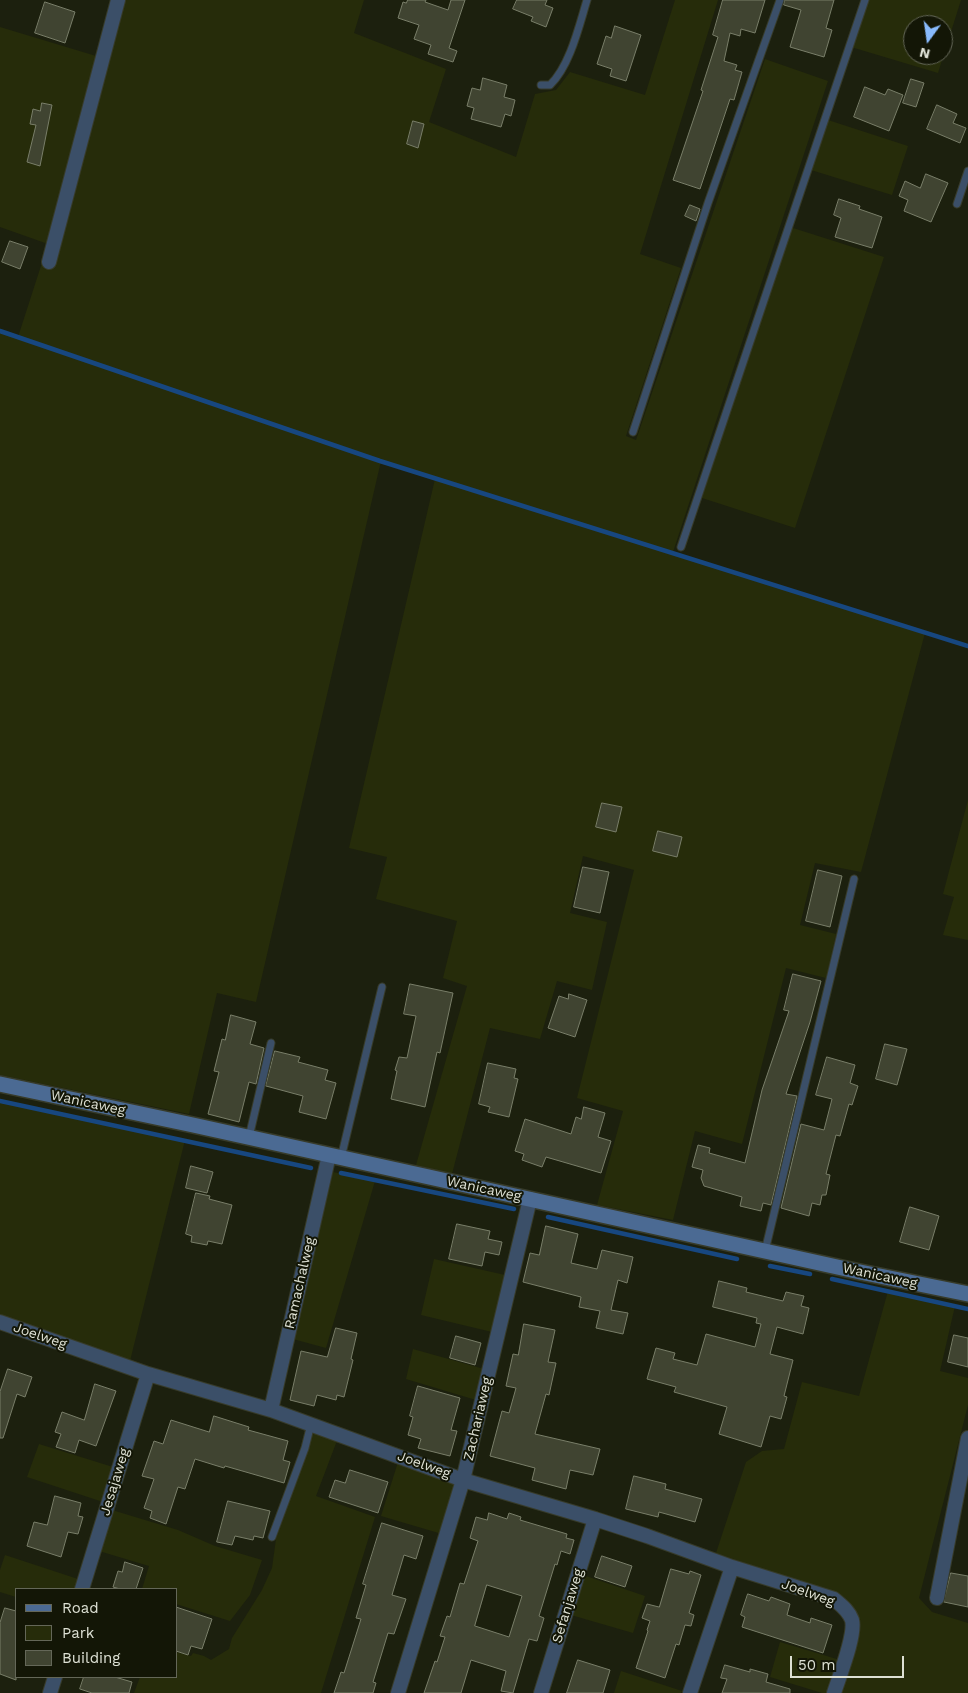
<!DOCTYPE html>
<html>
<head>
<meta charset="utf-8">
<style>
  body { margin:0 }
  #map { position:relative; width:968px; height:1693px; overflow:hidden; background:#1c200e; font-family:"Work Sans",sans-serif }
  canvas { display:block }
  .legend { position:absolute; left:15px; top:1588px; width:162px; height:90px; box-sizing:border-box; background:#131606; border:1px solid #646758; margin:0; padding:6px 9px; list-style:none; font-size:15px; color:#dde0d4 }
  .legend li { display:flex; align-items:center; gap:10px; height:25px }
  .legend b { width:25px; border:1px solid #646758 }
  .north { position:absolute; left:903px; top:15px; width:50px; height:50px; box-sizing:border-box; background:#131606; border:1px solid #646758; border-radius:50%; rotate:194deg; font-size:14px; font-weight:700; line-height:20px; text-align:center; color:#dde0d4 }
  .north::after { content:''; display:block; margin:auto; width:18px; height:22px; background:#88bafc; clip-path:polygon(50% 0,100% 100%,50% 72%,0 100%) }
  .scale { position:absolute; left:790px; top:1656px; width:114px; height:22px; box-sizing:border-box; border:2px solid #dde0d4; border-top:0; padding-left:6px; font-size:15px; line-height:18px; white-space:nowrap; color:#dde0d4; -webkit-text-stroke:4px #131606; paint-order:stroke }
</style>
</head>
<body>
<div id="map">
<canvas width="968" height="1693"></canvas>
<ul class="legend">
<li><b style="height:6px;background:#4b6a93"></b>Road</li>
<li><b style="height:14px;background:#262c0a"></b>Park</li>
<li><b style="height:14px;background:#404431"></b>Building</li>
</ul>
<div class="north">N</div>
<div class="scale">50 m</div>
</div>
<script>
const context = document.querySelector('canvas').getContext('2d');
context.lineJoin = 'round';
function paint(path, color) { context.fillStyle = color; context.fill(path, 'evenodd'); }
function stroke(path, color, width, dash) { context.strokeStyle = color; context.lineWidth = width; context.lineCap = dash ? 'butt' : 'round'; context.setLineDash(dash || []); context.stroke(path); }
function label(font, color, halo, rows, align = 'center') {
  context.font = font + ' "Work Sans",sans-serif'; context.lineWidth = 4; context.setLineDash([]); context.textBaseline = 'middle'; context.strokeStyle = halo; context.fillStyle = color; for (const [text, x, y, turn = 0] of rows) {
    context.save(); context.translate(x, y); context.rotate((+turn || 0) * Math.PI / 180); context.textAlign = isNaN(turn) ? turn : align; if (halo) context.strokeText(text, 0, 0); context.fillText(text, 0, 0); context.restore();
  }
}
paint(new Path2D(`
  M123,0h241l-10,33 92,36 -17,53 87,35 19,-63 21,-4 14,-18 75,23 30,-95h43l-78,254 41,14 -55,168 10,4 129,-381 63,22 -155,471 252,81 -64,239 -46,-9 -15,62 36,9 -10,44 -40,-10 -44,176 -47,-13 -22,89 -76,-15 26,-94 -46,-13 57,-228 -51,-14 -13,57 37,9 -15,68 -35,-9 -17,58 -50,-11 -38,146 -36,-9 51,-179 -24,-8 14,-57 -81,-22 11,-42 -38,-9 86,-369 -54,-18 -125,541 -39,-9 -28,121 -189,-39v-744l18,6 30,-93 -48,-17v-200l106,32z
  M867,0h94l-23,73 -87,-26zM913,25h30v30h-30z
  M828,120l80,26 -16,49 -81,-25z
  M790,227l94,30 -89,271 -93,-30z
  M968,800v140l-25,-5 11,-38 -11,-3z
  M0,1101l185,39 -55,221 -130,-43z
  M333,1172l42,9 -49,167 -33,-9z
  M434,1259l71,16 -13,57 -71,-17z
  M888,1291l67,15 -15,65 28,7v27l-49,193 13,14 36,11v70h-126l18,-62 -5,-21 -11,-13 -128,-44 30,-91 16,-11 22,-2 18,-67 57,14z
  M413,1349l71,20 -8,31 -70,-21z
  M313,1432l25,6 -22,58 59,21 -54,176h-187l6,-16h36v-25l15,4 2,-3 11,3 7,4 18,-11 3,-11 30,-48 10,-22 4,-29z
  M39,1444l74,23 -10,35 -76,-25z
  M399,1459l54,22 2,7 -13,46 -61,-18z
  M112,1510l66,20 37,16 47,14 -12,35 -20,26 -54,-17v-15h-34l7,-23 -50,-15z
  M5,1555l73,24 -3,10h-59v8l-16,-5v-22z
  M583,1575l62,21 -12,37 -62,-18z
  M780,1642l60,18 -11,33h-7l-52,-16z
  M621,1671l61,20 -1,2h-67z`), '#262c0a');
stroke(new Path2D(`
  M0,331l380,130 588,185
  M0,1101l311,67
  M341,1173l173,36
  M548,1217l189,42
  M770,1266l40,8
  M832,1279l136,30`), '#174780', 4.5);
const building = new Path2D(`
  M408,0h18l-1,2 23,8 3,-10h14l-16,48 8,3 -4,11 -25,-8 3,-9 -17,-6 5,-14 -21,-7 5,-16 3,1z
  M517,0h30l-2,5 8,3 -7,19 -15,-6 2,-4 -20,-8z
  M723,0h42l-10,33 -14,-4 -1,7 -10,-3 -6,28 13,4 -2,5 7,2 -8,28 -4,-1 -30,90 -27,-9 30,-89 -2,-1 17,-53 -5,-2z
  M785,0h49l-8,28 6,2 -8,27 -34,-10 11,-37 -17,-5z
  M45,2l30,10 -10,31 -30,-10z
  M615,26l26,9 -15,46 -16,-5 2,-7 -15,-5 9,-28 5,2z
  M483,78l24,7 -3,12 11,3 -4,16 -6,-2 -4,13 -30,-8 3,-11 -7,-2 5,-18 8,2z
  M911,79l13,4 -8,24 -13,-4z
  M865,87l20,8 3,-6 15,6 -14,36 -35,-14z
  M42,103l10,2 -12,61 -13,-4 9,-37 -6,-1 3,-15 7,2z
  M937,105l20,9 -4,9 13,5 -6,15 -33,-14z
  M413,121l11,3 -6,24 -11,-4z
  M926,174l22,9 -17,39 -27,-11 4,-11 -9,-4 6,-15 15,7z
  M839,199l21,7 -1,3 23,8 -10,31 -37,-11 6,-19 -7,-3z
  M690,205l10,4 -4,12 -11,-5z
  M10,241l18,6 -8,22 -18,-7z
  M602,803l20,4 -6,25 -20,-5z
  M658,831l24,6 -5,20 -24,-6z
  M583,867l26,5 -9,41 -26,-6z
  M818,870l24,6 -12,51 -24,-6z
  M793,974l28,7 -11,41 -24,72 11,2 -26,109 -8,-2 -2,8 -21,-5 2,-9 -38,-11 -3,-8 2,-8 -11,-3 6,-22 12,3 -1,5 36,10 17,-73 27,-79 -5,-1z
  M410,984l43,9 -13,60 -3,-1 -12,55 -34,-8 6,-28 -2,-1 4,-13 8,1 9,-42 -12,-2z
  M569,994l18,6 -12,37 -27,-9 11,-32 9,3z
  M231,1015l25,7 -6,22 14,4 -8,36 -7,-2 -10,40 -31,-8 11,-42 -5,-1 8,-32 3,1z
  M885,1044l22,5 -10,36 -21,-6z
  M275,1051l25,6 -2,5 30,8 -3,10 11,3 -10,36 -27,-7 4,-16 -37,-10z
  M827,1057l28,8 -5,18 8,3 -6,19 -3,-1 -9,32 -4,-1 -10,39 4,1 -4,20h-4l-2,10 -8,-2 -3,13 -28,-8 20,-84 23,6 8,-31 -16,-4z
  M488,1063l28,6 -2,9 4,1 -9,38 -21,-5 2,-5 -11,-3z
  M584,1107l21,6 -7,24 13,4 -10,32 -55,-16 -4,10 -20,-7 2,-6 -9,-3 10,-32 46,15 5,-17 5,2z
  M191,1166l22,6 -6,21 -21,-5z
  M196,1193l14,3 -1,3 23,6 -10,39 -14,-3 -1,4 -16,-3 1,-6 -6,-2z
  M910,1207l29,9 -10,34 -29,-8z
  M457,1224l33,7 -2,8 14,3 -3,13 -14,-3 -3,14 -33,-7z
  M546,1226l32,8 -7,29 26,6 5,-19 31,7 -6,26 -9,-3 -7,30 17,3 -5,21 -27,-6 4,-17 -21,-4 2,-10 -58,-15 7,-29 9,2z
  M719,1281l28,7 -1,4 37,9 3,-9 18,4 -3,10 8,2 -6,26 -26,-7 -7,27 23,6 -9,36 3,1 -6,22 -11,-3 -9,31 -42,-13 8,-27 -53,-15 2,-5 -29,-8 9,-31 19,5 -2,6 24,6 9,-31 49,13 6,-23 -5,-1 1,-5 -44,-11z
  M524,1324l31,6 -7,32 8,1 -7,32 -3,-1 -11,40 65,15 -7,26 -23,-5 -4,19 -34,-9 3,-12 -45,-12 12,-45 7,2 7,-25 -10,-2 7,-32 5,1z
  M336,1328l21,5 -6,26 2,1 -9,37 -7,-2 -1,5 -19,-5 -3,11 -24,-6 11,-49 26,6z
  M954,1335l14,3v29l-20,-5z
  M456,1336l25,7 -6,22 -25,-7z
  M8,1369l24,8 -7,20 -8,-3 -14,44h-3v-46z
  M95,1384l21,7 -20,55 -17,-6 -4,13 -19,-6 5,-13 -6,-2 7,-20 22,8z
  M418,1386l42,12 -9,32 6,1 -7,25 -32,-8 3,-9 -13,-4 5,-18 -3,-1z
  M214,1416l35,11 -1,3 40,11 -5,19 7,2 -6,21 -59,-17 -1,2 -29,-9 -10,30 -7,-2 -12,37 -16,-6 2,-7 -8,-3 10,-29 -12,-3 12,-35 9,3 8,-24 38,12z
  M350,1470l38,12 -10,31 -49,-16 6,-17 10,3z
  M634,1476l32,8 -1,5 37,10 -7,23 -36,-10 -1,5 -32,-8z
  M55,1496l26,7 -3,13 5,1 -5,17 -10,-2 -7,25 -34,-11 7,-24 13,3z
  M228,1501l42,10 -7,27 -9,-2 -1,4 -18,-4 -3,9 -15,-3z
  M489,1513l18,6 2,-6 12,4 -1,3 47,14 -1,4 8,2 -4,14 -9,-3 -4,14 -2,-1 -16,52 5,2 -7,23 -8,-2 -16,54 -12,-2 5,-20 -35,-11 -10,33h-37l11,-32 2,1 8,-25 -5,-1 7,-20 3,1 10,-34 4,1 14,-43 -8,-3 6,-21 11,3zM487,1585l35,11 -13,41 -34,-11z
  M382,1523l41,13 -7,23 -12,-4 -12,40 14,4 -12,35 -6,-1 -15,49 3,1 -3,10h-39l7,-21 3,1 17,-54 -5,-1 10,-33 -3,-1z
  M602,1556l30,10 -7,21 -30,-10z
  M125,1562l18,6 -7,21h-16l-7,-2 5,-16 4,1z
  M671,1569l18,5 1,-3 11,4 -12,38 5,2 -3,11 -6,-1 -6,20 -3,-1 -11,34 -29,-10 12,-37 -1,-1 3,-9 -8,-3 5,-14 12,3z
  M951,1573l17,3v31l-24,-5z
  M748,1594l21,7 2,-4 19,7 -3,11 23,8 1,-5 21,7 -9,28 -81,-26 3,-10 -4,-2z
  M176,1607l36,12 -10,30 -11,-3 -3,9 -12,-4z
  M5,1608l11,3v69l-16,-6v-51z
  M578,1660l32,10 -7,23h-36z
  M725,1665l25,7v-3l18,5 -2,8 24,7v4h-68l5,-14 -6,-1z
  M84,1677h31l17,5 -3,11h-37l-12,-4z`);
paint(building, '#404431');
stroke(building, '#797e69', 1);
const lane = new Path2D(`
  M541,85h9c20,-19 29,-59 37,-85
  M957,204l11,-33
  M633,432l75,-229 72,-203
  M681,547l184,-547
  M249,1137l22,-94
  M341,1158l41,-171
  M765,1251l89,-372
  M272,1537l33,-89 6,-24`);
const street = new Path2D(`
  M49,262l69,-262
  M0,1322l148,52 123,36 192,70 132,39 52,17 85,31 102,32c7,6 15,12 18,21 4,15 -13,57 -18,73
  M271,1410l58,-255
  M82,1589l66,-215
  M937,1598l31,-160
  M50,1693l5,-16
  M398,1693l65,-213 67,-281
  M541,1693l54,-174
  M690,1693l42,-126`);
const secondary = new Path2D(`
  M0,1084l193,41 667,147 108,22`);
stroke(lane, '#373b2a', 9);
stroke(street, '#373b2a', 16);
stroke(secondary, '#373b2a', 18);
stroke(lane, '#3b4f68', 7);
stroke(street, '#3b4f68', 14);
stroke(secondary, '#4b6a93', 15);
label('14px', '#dde0d4', '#131606', [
  ["Wanicaweg",88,1103,12],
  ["Wanicaweg",484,1189,12],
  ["Wanicaweg",880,1276,12],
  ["Ramachalweg",300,1283,-77],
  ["Joelweg",40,1336,19],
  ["Zachariaweg",478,1419,-77],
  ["Joelweg",424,1465,20],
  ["Jesajaweg",115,1482,-73],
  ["Joelweg",808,1593,20],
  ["Sefanjaweg",568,1606,-73]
]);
</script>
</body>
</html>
